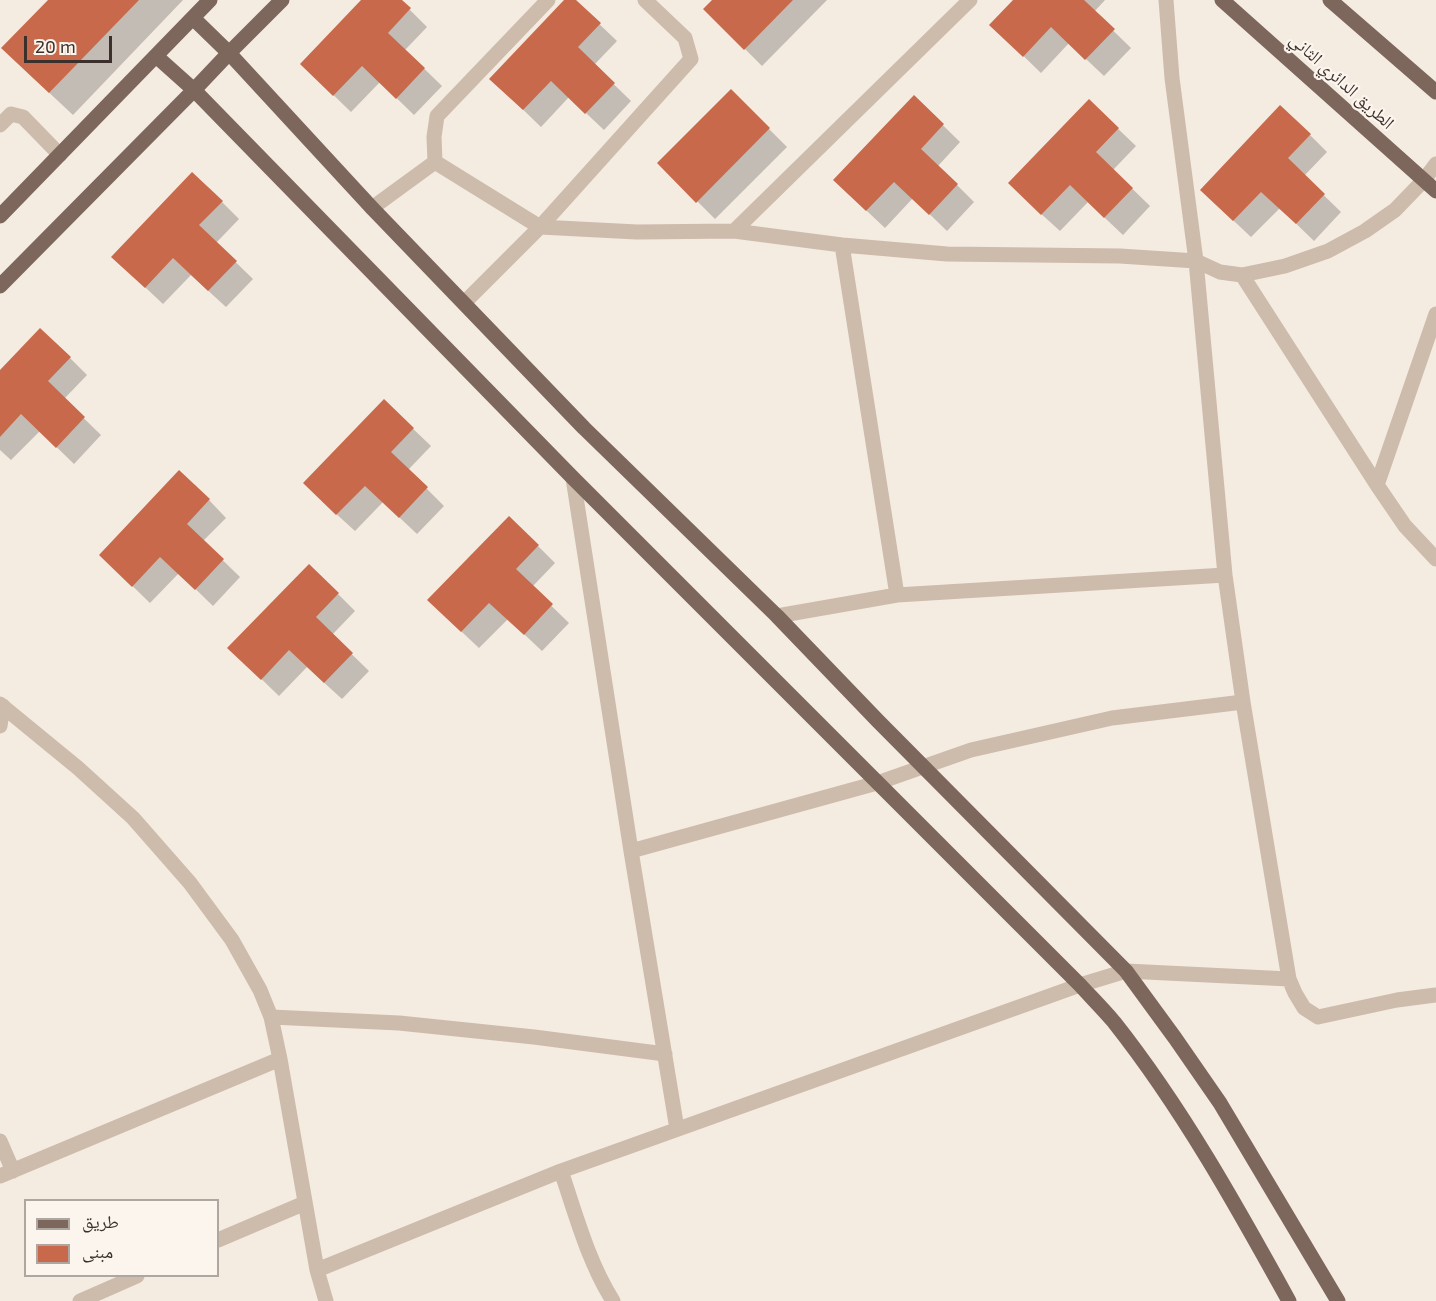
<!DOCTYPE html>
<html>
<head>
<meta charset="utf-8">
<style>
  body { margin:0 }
  #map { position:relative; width:1436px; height:1301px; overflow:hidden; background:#f4ebe1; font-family:"Exo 2","Noto Naskh Arabic",sans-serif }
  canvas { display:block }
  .legend { position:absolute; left:24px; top:1199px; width:195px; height:78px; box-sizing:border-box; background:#fbf5ee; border:2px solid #aea6a0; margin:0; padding:8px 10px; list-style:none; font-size:18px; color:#3b302b }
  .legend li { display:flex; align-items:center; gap:12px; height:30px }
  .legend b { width:30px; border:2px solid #aea6a0 }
  .scale { position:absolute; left:24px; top:36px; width:88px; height:27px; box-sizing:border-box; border:3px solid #3b302b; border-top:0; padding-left:8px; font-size:18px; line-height:21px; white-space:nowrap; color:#3b302b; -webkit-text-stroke:4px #fbf5ee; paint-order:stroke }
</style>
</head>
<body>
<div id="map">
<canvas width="1436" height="1301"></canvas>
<ul class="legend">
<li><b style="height:8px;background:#7d675c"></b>طريق</li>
<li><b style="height:16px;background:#c8694b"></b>مبنى</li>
</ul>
<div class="scale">20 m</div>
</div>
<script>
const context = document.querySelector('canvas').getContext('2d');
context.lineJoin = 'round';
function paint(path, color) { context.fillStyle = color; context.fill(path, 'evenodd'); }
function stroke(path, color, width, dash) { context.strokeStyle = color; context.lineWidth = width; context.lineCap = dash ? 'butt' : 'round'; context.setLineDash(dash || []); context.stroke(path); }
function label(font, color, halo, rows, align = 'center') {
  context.font = font + ' "Exo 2","Noto Naskh Arabic",sans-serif'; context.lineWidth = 4.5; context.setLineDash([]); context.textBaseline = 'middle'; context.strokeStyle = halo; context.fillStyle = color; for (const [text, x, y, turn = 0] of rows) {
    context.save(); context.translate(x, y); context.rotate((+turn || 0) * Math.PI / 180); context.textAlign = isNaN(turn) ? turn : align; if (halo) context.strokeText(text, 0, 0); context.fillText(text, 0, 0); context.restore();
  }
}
paint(new Path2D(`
  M50,0h133l-110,115 -47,-44z
  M363,0h37l27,27 -22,23 37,36 -28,29 -34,-33 -29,30 -32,-31z
  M566,0h8l43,41 -23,24 37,36 -27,29 -35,-33 -28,30 -32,-31z
  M714,0h113l-65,66 -57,-57z
  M1015,0h90l-11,12 37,36 -27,28 -35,-33 -28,30 -32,-31z
  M731,91l56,56 -72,72 -56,-56z
  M914,97l46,45 -22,24 36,36 -27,29 -34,-33 -28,30 -33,-31z
  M1089,101l47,45 -23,24 37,36 -27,29 -35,-33 -28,29 -33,-30z
  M1310,135l17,17 -23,24 37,36 -27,29 -34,-33 -29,29 -32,-30z
  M222,202l17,17 -23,24 37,36 -27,28 -35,-32 -28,29 -32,-30z
  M70,358l17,17 -23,24 37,36 -27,29 -34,-33 -29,29 -11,-10v-78z
  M384,401l47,45 -23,24 36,36 -27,28 -34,-32 -28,29 -33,-30z
  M209,500l17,18 -23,23 37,36 -27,29 -34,-33 -29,30 -32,-31z
  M538,546l17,17 -23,24 37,36 -27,28 -34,-32 -29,29 -32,-30z
  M338,594l17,17 -23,24 37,36 -27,28 -35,-32 -28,29 -32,-31z`), '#0003');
paint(new Path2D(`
  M48,0h91l-90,93 -48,-45z
  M361,0h41l9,8 -23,25 37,35 -29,31 -34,-33 -29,30 -33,-32z
  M564,0h12l25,23 -23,24 37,36 -30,31 -34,-33 -28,29 -34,-31z
  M712,0h81l-49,50 -41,-41z
  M1013,0h71l31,29 -30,31 -34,-33 -28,30 -34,-32z
  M731,89l39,39 -74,75 -39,-40z
  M914,95l30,29 -23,25 37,35 -29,31 -35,-33 -28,29 -33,-31z
  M1089,99l30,29 -23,24 37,36 -29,30 -34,-33 -29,30 -33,-32z
  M1280,105l31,29 -23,24 37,36 -29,30 -35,-32 -28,29 -33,-31z
  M192,172l31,29 -24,24 38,36 -29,30 -35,-33 -28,30 -34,-31z
  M40,328l31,29 -23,24 37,36 -29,31 -35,-34 -21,23v-67z
  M384,399l30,29 -23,24 37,35 -29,31 -34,-32 -29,29 -33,-32z
  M179,470l31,29 -23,25 37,35 -29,31 -35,-33 -28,30 -33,-32z
  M509,516l30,29 -23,24 37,35 -29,31 -35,-32 -28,29 -34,-32z
  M309,564l30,29 -23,24 37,36 -29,30 -35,-33 -28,30 -34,-32z`), '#c8694b');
stroke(new Path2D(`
  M0,125l11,-11 12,3 37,38`), '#cdbbac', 15);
stroke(new Path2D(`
  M435,162l-1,-25 3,-21 111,-116
  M372,208l63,-46 105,65 97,5 97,-1 108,14 105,9 173,2 76,5 24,11 22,3 43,-9 43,-15 37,-20 30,-21 29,-30 12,-16
  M734,231l236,-231
  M842,245l55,350
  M1242,275l135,210 28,41 31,33
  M464,303l76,-76 151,-168 -6,-21 -40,-38
  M573,478l58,373 46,278
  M1377,485l59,-171
  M777,616l120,-21 328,-20
  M0,704l78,64 55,50 57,65 42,57 28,50 11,27 9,42 37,211 9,31
  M0,726l3,-20
  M631,851l246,-68 94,-33 141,-32 131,-16
  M1289,979l6,14 9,15 14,9 79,-17 39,-5
  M271,1017l128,6 135,14 131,17
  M0,1141l13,30
  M561,1171c15,44 27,90 52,130
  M0,1176l280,-117
  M218,1240l87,-37
  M317,1270l244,-99 519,-186 46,-14 163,8 -46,-277 -18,-127 -29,-314 -24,-183 -6,-78
  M80,1301l57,-25`), '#cdbbac', 15);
stroke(new Path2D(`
  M1222,0l214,191
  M1330,0l106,92
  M193,18l36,35 143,155 212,220 193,188 101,105 248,250 49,67 45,65 118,198
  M156,56l38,34 379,388 507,507c11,12 23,24 34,37 68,86 122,183 175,279
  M0,216l210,-216
  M0,286l194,-196 35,-37 53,-53`), '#7d675c', 15);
label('18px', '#3b302b', '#fbf5ee', [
  ["الطريق الدائري الثاني",1342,81,42]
]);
</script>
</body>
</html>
